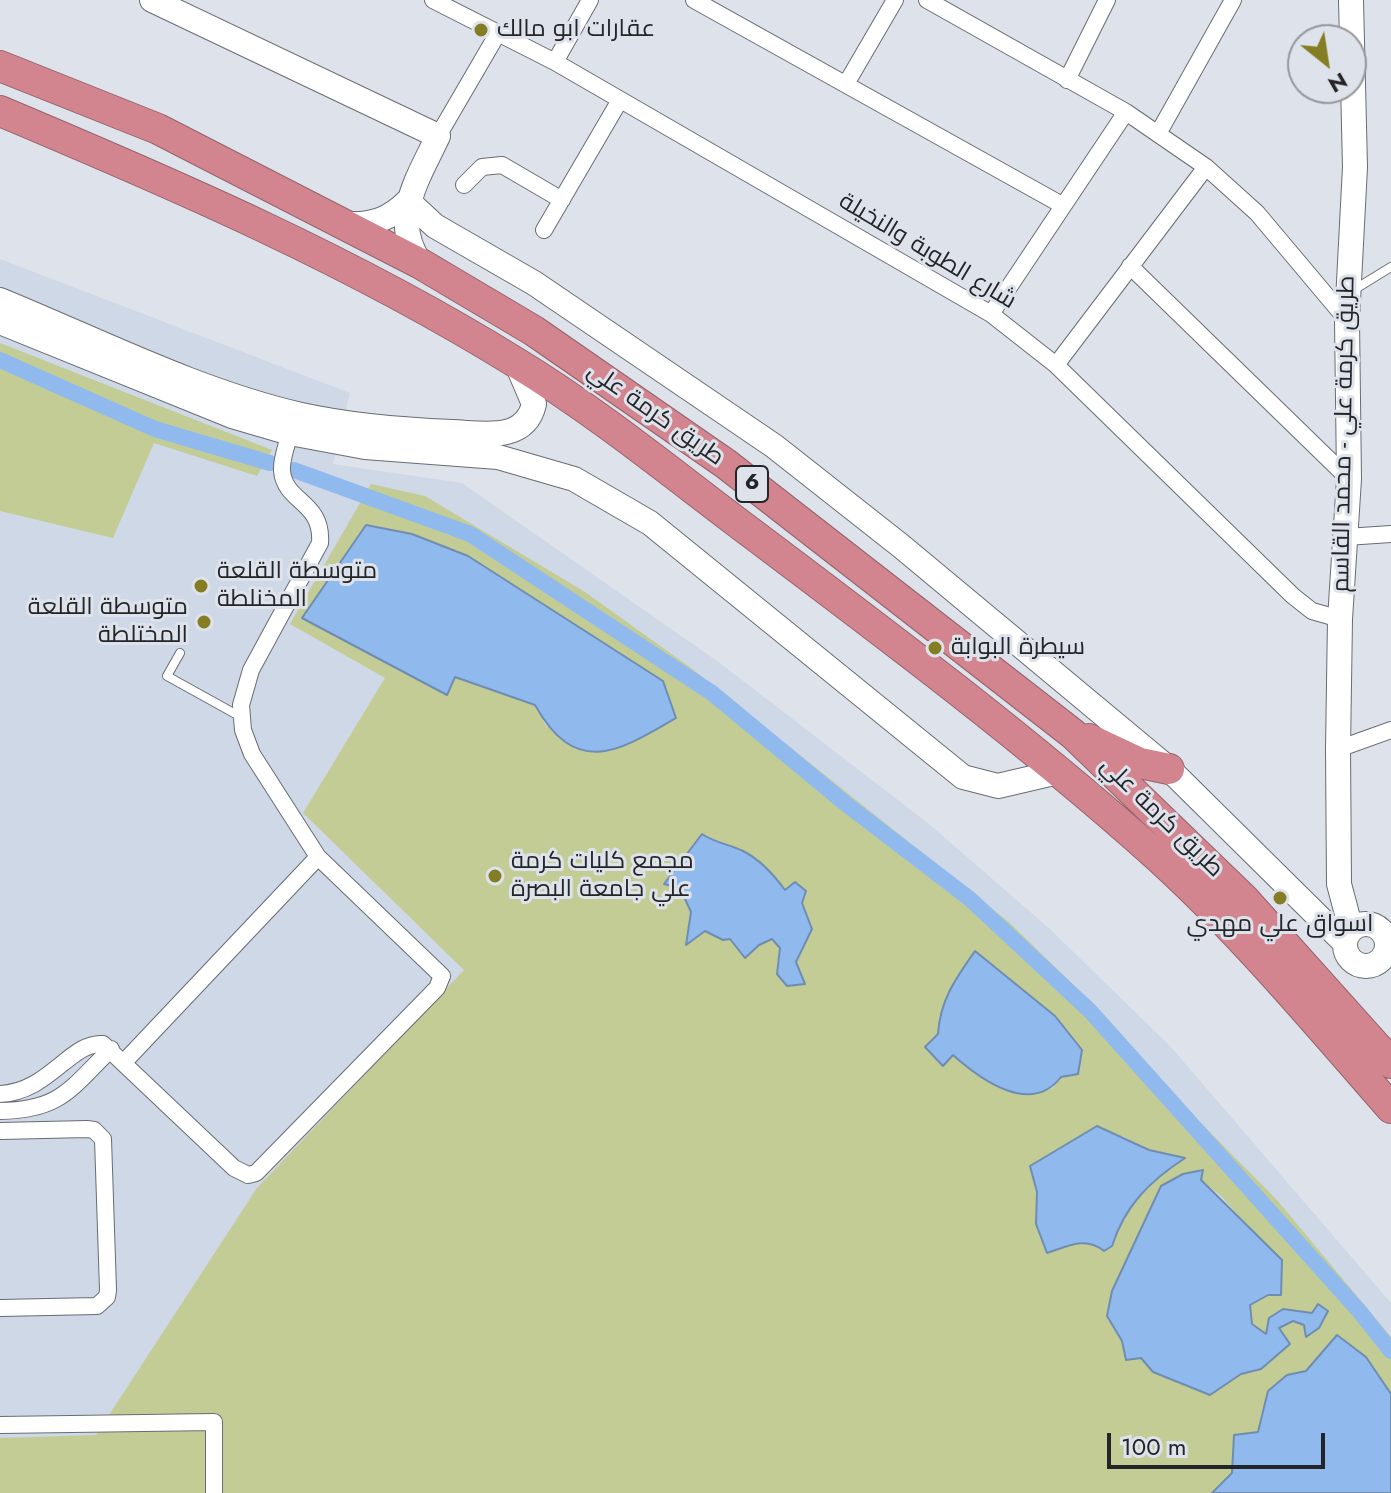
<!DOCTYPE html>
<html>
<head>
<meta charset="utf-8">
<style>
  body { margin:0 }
  #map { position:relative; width:1391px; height:1493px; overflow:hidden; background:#dee3eb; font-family:Jost,sans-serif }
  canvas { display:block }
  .north { position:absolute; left:1287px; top:24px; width:80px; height:80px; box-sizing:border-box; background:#dee3eb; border:2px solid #93979d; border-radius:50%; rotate:150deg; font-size:22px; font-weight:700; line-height:32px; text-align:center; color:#232528 }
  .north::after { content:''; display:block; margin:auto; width:28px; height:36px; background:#857d23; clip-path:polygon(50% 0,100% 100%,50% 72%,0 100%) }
  .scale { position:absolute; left:1107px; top:1433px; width:218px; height:36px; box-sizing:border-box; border:4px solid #232528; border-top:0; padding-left:10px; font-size:24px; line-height:28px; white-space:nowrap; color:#232528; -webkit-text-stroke:6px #dee3eb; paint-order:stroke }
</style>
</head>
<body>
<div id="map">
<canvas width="1391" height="1493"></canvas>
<div class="north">N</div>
<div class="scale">100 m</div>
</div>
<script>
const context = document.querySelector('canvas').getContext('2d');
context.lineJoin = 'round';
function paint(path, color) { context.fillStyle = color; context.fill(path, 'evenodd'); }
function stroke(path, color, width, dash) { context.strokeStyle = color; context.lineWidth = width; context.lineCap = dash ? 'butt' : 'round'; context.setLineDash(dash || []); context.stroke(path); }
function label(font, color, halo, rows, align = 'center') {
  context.font = font + ' Jost,Cairo,sans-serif'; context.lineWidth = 6; context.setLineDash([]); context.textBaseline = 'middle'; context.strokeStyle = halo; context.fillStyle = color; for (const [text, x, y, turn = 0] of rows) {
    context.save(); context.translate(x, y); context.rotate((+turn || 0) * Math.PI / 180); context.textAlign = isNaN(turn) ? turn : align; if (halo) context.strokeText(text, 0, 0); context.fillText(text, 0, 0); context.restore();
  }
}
paint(new Path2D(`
  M0,259l350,134 -17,71 129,19 258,180 209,161 121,105 121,118 220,256v190h-1391z`), '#cfd8e6');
paint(new Path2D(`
  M0,343l272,107 -15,26 -103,-33 -41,95 -113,-27z
  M371,484l54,12 160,96 106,76 319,255 93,91 91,102 83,84 114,137v57l-25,-37 -29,-21 -31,35 -19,5 -25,34 -4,22 -23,3 -3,38 -20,20h-1212v-55l96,-3 161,-247 207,-218 -161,-157 82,-135 -95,-54zM468,556l73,47 6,125 -12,-23 -80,-28 -9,17zM702,834l41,17 29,21 13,18 10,-8 17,47 -25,57 -10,-12 3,-26 -8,-9c-21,9 -48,2 -67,-8l-18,13 4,-32 -11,-24 -15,-4zM939,1015l122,62 -9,12 -83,-20 -16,-15 -10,12zM1123,1136l26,14 35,9c-35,22 -59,47 -72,87l-35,-3 -30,10c-12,-33 -8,-55 -16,-87l32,-19zM1202,1170l-1,10 21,17 25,29 21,69 -18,10 1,19 15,11 35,-23 11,1 -6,23 -2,-11 -12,-4 -14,7 12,16 -29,25 -20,5 -31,21 -57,-23 -12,-14 -15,2 -14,-69 31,-60 8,-26 32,-31z`), '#c3cc95');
const water = new Path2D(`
  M366,525l46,9 56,22 195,125 13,37c-58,34 -100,60 -141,-13l-80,-28 -8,18 -145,-77z
  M702,834c13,9 27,10 41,17 18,9 31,24 42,39l10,-8 11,9 -4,12 10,26 -16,33 9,22 -18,2 -10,-12 3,-26 -8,-9 -13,6 -14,13 -15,-19 -7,1 -18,-9 -19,14 5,-33 -11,-24 -16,-4z
  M975,951l80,65 27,34 -4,24 -17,3c-30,39 -80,3 -108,-22l-10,11 -18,-19 13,-13c2,-34 18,-56 37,-83z
  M1097,1126l52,24 36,8c-35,23 -60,47 -73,88l-8,5c-18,-15 -36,-5 -57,2l-11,-29 1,-32 -7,-26z
  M1203,1170l-2,10 81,80 -1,35h-13l-18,10 2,19 14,10 3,-16 14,-9 29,4 6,-9 10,7 -9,17 -13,9 -2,-12 -11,-4 -14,7 11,16 -29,25 -20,5 -31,21 -57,-23 -12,-14 -15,2 -4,-19 -15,-25 5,-25 49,-105 22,-12z
  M1337,1335l29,22 25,37v99h-179l20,-20 2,-38 24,-3 10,-41 19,-16 19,-4z`);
paint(water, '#90baed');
stroke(water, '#6f8db2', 2);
stroke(new Path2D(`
  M0,360l155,69 115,34
  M294,470l176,64 242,159 134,111 124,95 120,112 270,301 31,39`), '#90baed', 16);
const lane = new Path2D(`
  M1352,291l39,-24
  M180,653l-13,23 74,41`);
const street = new Path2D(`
  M433,0l122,62 436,252 65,51 237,231 19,15 28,8
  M694,0l368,205
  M927,0l199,112 80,55 51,46 90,107
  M555,62l35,-62
  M1067,80l40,-80
  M846,84l49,-84
  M1159,132l74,-132
  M438,136l60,-103
  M464,185l18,-18 20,-2 60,35
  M544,230l76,-130
  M1130,266l219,213
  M991,314l135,-202
  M1056,365l150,-198
  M290,433c-3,12 -9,26 -8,38 3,32 41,30 38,72l-69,127 -10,35 2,25 9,24 66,103
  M1346,537l45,-3
  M1338,749l53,-19
  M0,1094c49,-2 71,-53 103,-50l131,124 14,7 8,-2 181,-185 5,-12 -124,-119 -193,204
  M0,1111c61,-1 70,-22 111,-62
  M0,1131l87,-2 7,1 9,9 5,151 -1,7 -10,9 -97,2
  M0,1425l214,-3v71`);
const secondary = new Path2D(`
  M152,0l286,136c-20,43 -49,84 -17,128
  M408,201l27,25 99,57 240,163 127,100 268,223 175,173
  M348,224c25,1 42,-5 60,-23
  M0,300c98,40 197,91 301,115 50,11 100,15 151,17 30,1 73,11 82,-28l-18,-42
  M0,322l232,94 58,17 75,14 133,10 76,22 76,44 313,254 35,9 60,-14
  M1345 945a21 21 0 1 1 42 0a21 21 0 1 1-42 0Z
  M1351,929l-12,-45 -1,-135 2,-130 9,-140 -2,-159 8,-153 -4,-167`);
const highway = new Path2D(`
  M0,66l158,63 263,135 113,67 192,133 347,270 171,165 147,164
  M0,111c176,74 352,150 515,251 84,51 160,114 239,173 134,101 269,202 394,313 89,79 165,171 243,260
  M1089,739l51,24 29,6`);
stroke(lane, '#686c73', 10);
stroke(street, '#686c73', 18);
stroke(secondary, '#686c73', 26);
stroke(highway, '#95636b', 32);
stroke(lane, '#fff', 8);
stroke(street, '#fff', 16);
stroke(secondary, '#fff', 24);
stroke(highway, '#d3858f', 30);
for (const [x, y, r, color] of [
  [481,30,8,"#857d23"],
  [201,586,8,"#857d23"],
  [204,622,8,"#857d23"],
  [935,648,8,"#857d23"],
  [495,876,8,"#857d23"],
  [1280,898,8,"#857d23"]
]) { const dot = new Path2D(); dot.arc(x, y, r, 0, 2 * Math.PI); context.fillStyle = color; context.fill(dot); stroke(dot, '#dee3eb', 3); }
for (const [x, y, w] of [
  [752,484,32]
]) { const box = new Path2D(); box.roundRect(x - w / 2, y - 18, w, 36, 6); context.fillStyle = '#dee3eb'; context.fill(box); stroke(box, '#232528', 2); }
label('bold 22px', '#232528', null, [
  ["6",752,484]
]);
label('24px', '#232528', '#dee3eb', [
  ["عقارات ابو مالك",497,30],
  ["متوسطة القلعة",217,572],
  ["المخنلطة",217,600],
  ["متوسطة القلعة",188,608,"right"],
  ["المختلطة",188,636,"right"],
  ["سيطرة البوابة",951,648],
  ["مجمع كليات كرمة",511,862],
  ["علي جامعة البصرة",511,890],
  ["اسواق علي مهدي",1280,925,"center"]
], 'left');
label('24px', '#232528', '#dee3eb', [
  ["شارع الطوبة والنخيلة",927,252,31],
  ["طريق كرمة علي",655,415,35],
  ["طريق كرمة علي - محمد القاسم",1345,434,-89],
  ["طريق كرمة علي",1161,818,44]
]);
</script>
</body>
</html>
